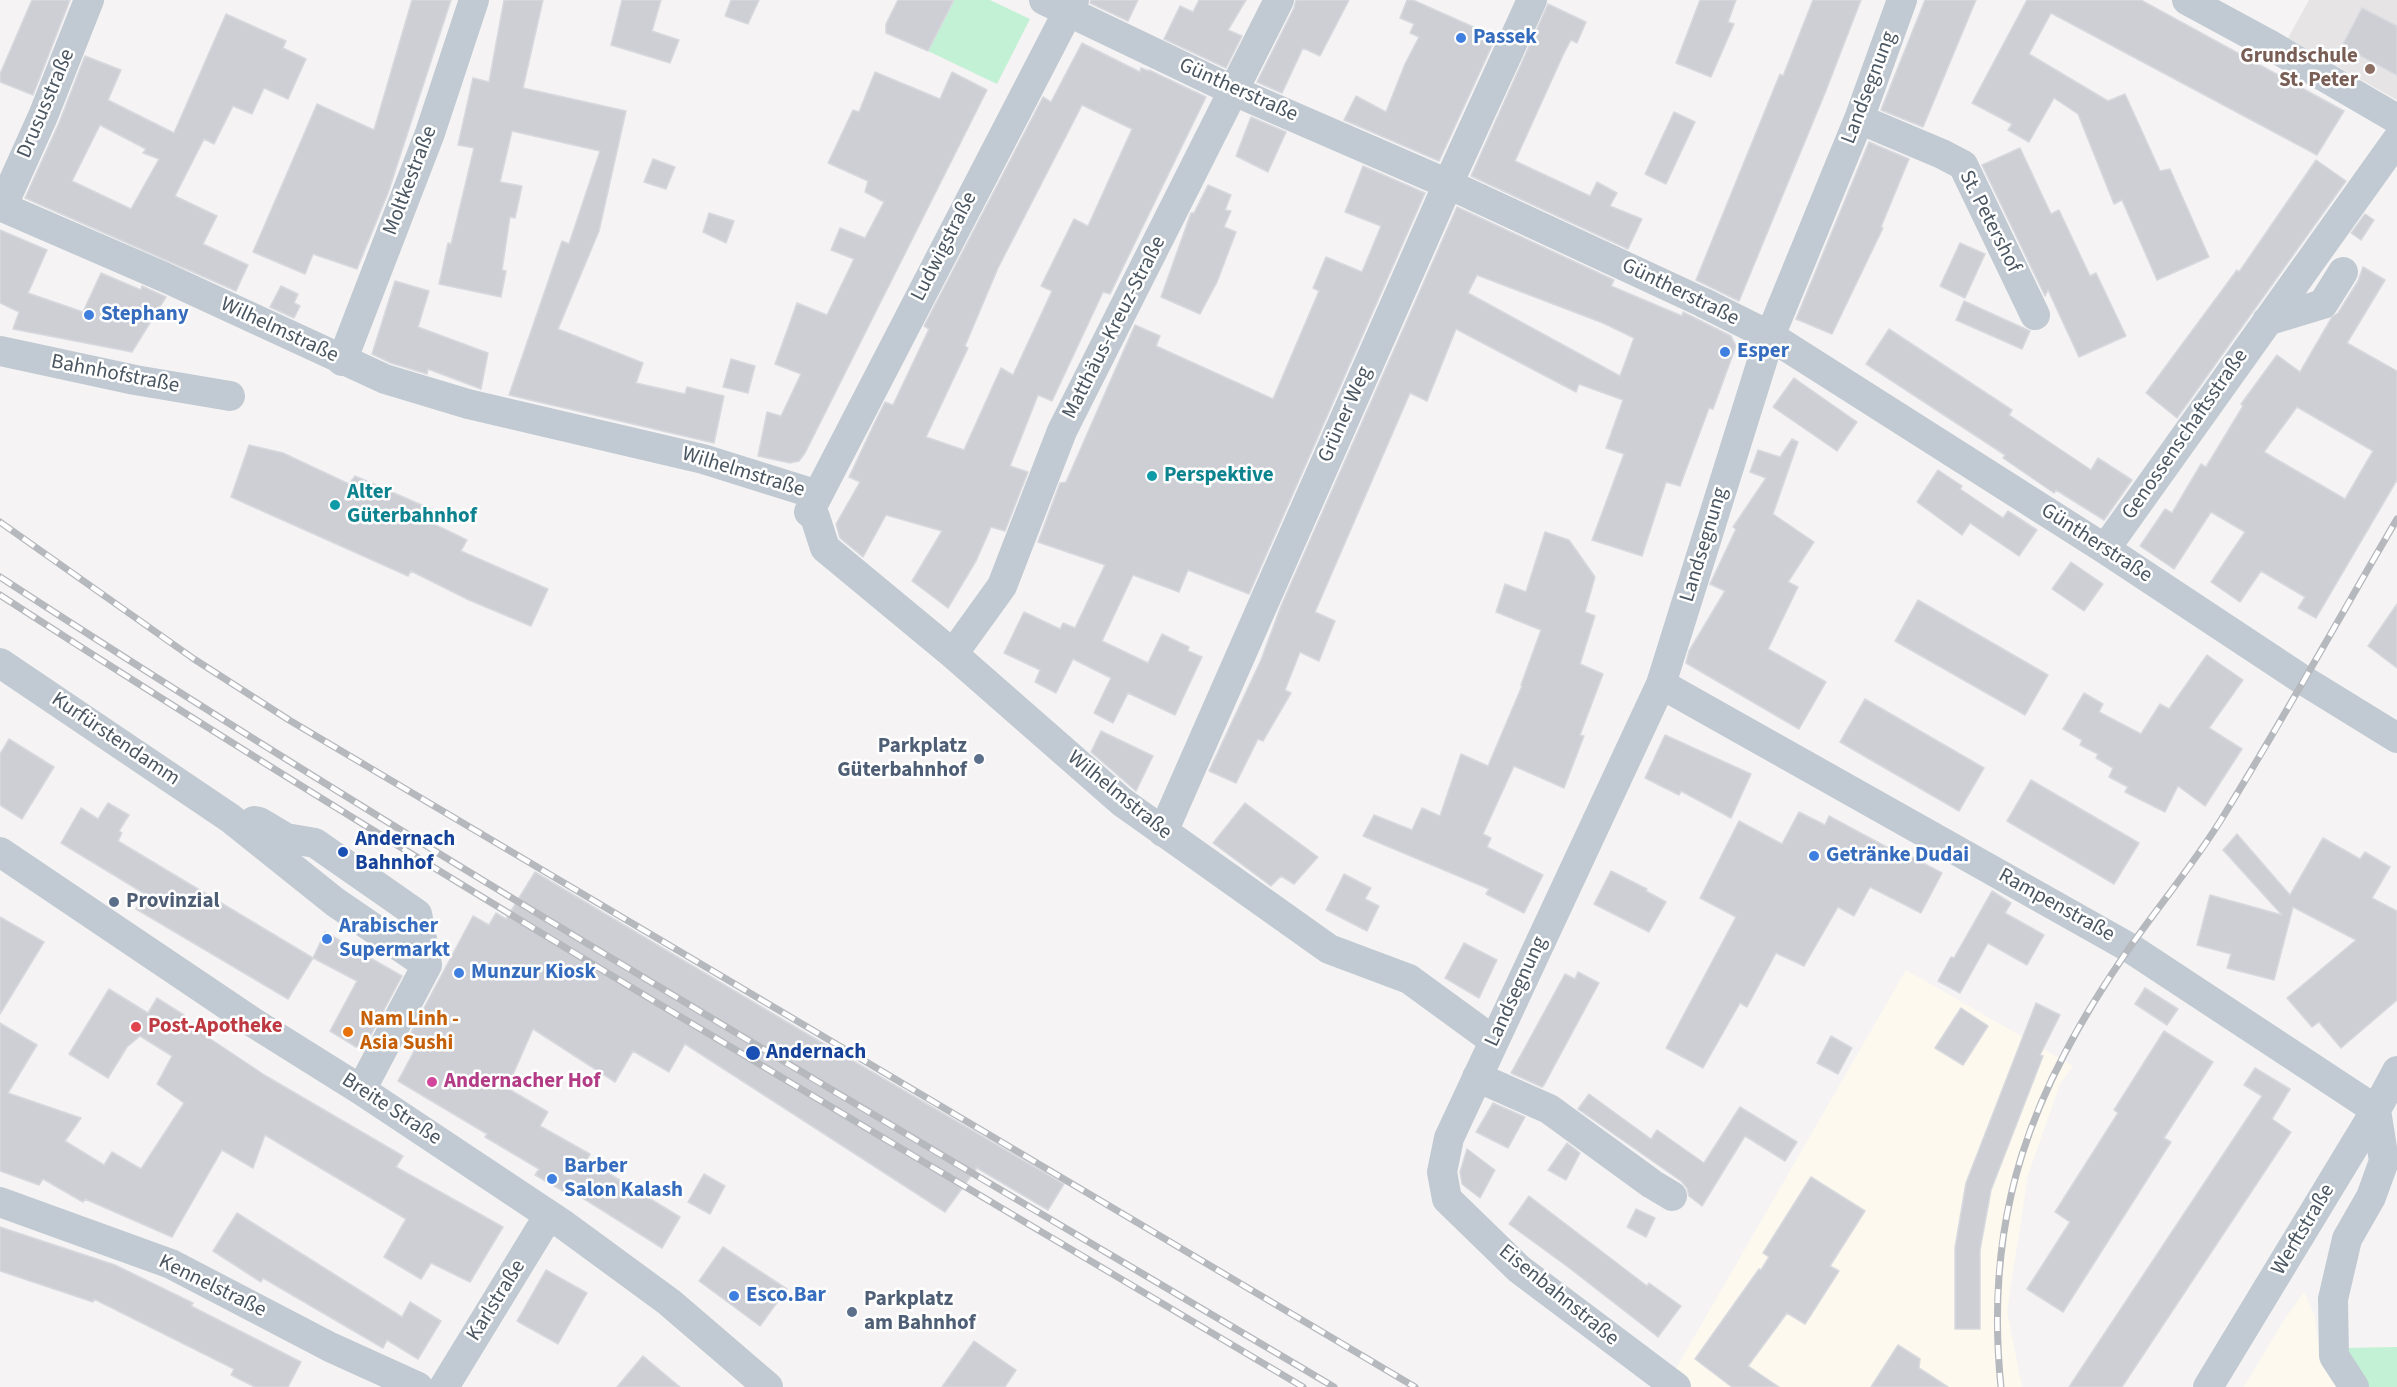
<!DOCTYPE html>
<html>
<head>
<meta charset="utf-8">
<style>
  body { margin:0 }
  canvas { display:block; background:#f5f3f3 }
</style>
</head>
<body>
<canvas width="2397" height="1387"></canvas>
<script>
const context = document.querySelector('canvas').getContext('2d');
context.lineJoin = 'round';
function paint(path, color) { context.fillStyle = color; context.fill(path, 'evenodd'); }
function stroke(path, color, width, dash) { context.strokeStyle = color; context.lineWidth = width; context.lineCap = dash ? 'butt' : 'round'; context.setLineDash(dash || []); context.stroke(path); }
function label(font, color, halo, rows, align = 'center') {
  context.font = font + ' "Source Sans 3",sans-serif'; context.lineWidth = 5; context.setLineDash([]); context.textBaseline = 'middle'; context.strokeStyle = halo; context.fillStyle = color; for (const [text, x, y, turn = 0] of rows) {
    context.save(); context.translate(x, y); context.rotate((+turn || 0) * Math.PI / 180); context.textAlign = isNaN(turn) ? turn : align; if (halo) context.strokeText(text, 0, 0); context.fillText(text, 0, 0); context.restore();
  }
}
paint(new Path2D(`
  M1906,970l167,96 -13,18 -32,91 -21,136 15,76h-352l-3,-3z
  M2304,1292l11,25 2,20 30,50h-103l38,-64z`), '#fdf9ef');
paint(new Path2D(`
  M2309,0h88v100l-109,-62z`), '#e6e4e5');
paint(new Path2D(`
  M954,0h36l40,19 -33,65 -69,-33z
  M2397,1347v40h-30l-24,-39z`), '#c3f1d5');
const building = new Path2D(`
  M32,0h38l-37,95 -33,-13v-8z
  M412,0h39l-63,193 -31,76 -44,-15 -8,20 -52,-22 64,-148 57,26z
  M504,0h39l-20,88 103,23 -27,120 -41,98 85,34 -7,20 49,11 2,-7 37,9 -10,47 -205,-48 53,-154 7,3 31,-93 -88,-20 -12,51 22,4 -7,32 -5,-1 -8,53 4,1 -5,26 -62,-13 9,-41 3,1 23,-96 -16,-3 15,-67 16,4z
  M622,0h39l-9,31 27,9 -9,23 -59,-18z
  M731,0h28l-11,24 -23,-8z
  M898,0h56l-26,51 -42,-18v-9z
  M1091,0h47l-10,21 -38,-18z
  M1199,0h47l-18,30 14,6 -16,32 -62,-29 16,-33 13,6z
  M1296,0h53l-29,56 -17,-8 -21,45 -25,-11 37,-74z
  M1407,0h6l83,37 -57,124 -95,-41 12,-24 30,16 19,-48 14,-27 -9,-4 4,-9 -14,-6z
  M1700,0h36l-8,22 6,2 -23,53 -35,-14z
  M1813,0h48l-36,93 -86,208 -43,-21 84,-206 3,2z
  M1925,0h51l-53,127 -42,-17z
  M2027,0h114l203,111 -27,44 -266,-142 -22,41 79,47 17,-7 35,77 10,-2 39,88 -52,23 -35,-80 -8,4 -36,-90 -24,-16 -25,44 -21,-12 4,-6 -40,-21z
  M1548,4l38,18 -9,21 -6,-3 -7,13 -49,108 75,35 7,-14 20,11 -7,13 32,13 -14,30 -157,-73z
  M2362,8l35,18v49l-55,-29z
  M226,14l60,27 -3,7 23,11 -18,40 -24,-11 -12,26 -19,-8 -19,38 -10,-5 -29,57 42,20 -14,28 45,21 -12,26 -211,-93 34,-75 26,-67 36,14 -13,30 66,33zM100,125l46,24 -3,4 16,6 -28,50 -59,-28z
  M1082,43l58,29 1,-4 8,3v-1l57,27 -96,197 -7,-2 -51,109 -14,-6 -28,71 18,6 -23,59 -14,-4 -15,34 -28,47 -36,-27 30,-50 -56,-16 -23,42 -23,-19 -4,-14 24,-42 -11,-5 26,-55 10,-20 8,3 36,-76 -5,-3 119,-229 8,5zM1082,105l50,24 -44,97 -14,-7 -33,67 11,5 -39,84 -12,-7 -37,82 -38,-13 42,-89 -3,-2 33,-78z
  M875,72l65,27 12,-27 35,18 -182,363 -6,8 -9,2 -32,-7 9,-44 14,4 20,-42 -26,-10 22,-61 30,12 27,-56 -23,-9 9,-22 25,10 19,-36 -19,-10 3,-11 -40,-18 25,-53 6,2z
  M1674,112l21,10 -29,62 -21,-10z
  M1251,117l35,15 -18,40 -32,-16z
  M1869,142l40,17 -28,68 2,1 -51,106 -36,-15z
  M2020,148l31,66 8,-4 31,66 6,-3 30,63 -47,21 -31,-67 -3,6 -63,-131z
  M653,159l22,8 -9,22 -22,-7z
  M2316,160l30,21 -169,237 -31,-25 91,-123 2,2z
  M1363,166l62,27 -176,401 -61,-24 -9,22 -46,-17 -31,66 46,22 14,-29 27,13 -1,4 14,6 -27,58 -47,-22 -15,30 -19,-10 17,-35 -38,-19 -17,34 -21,-11 5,-12 -36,-17 20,-41 36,17 3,-6 12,5 30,-63 -67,-23 22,-59 6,-1 69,-157 25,11 -4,10 117,53 46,-108 -6,-3 13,-31 36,15 19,-46 -36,-14z
  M1208,185l23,10 -6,15 6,1 -7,16 12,5 -19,50 -17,32 -39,-17 30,-84h3z
  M1457,207l157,73 -3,6 71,30 1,-4 48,24 5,10 -23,63 -4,-1 -29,78 -14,-4 -24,74 -50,-16 32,-86 -18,-6 17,-48 -44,-16 -3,8 -120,-63 -29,72 -17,-8 -95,219 20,9 -16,40 -19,-9 -15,38 6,3 -28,48 -5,-2 -22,44 -27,-12 52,-111 20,-54zM1477,275l126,48 31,15 -14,38 -152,-83z
  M709,213l25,8 -8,22 -23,-11z
  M2365,214l9,6 -13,20 -10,-7z
  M0,230l47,20 -19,43 55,19 18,-39 40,17 1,-4 24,11 -34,55 -119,-23 6,-17 -19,-9z
  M1960,243l25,11 -20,44 -25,-12z
  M2363,267l22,13 -38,63 50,28v109l-81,138 -18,-10 7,-11 -44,-26 -21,31 -29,-20 34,-50 -34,-20 -37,57 -34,-23 25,-37 7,4 29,-49 5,3 37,-61 -2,-2 36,-49 23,17 32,-55 6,-4 20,-32zM2297,407l76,44 -28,48 -81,-47z
  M395,281l34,10 -11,36 70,26 -7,36 -53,-20 -1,5 -36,-11 -19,-9z
  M281,286l17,8 -4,9 6,3 -6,12 -24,-11z
  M1964,301l66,30 -8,18 -66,-29z
  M1889,329l123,81 -3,5 82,55 7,-12 34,22 -28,40 -48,-30 -2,3 -51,-35 2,-3 -139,-91z
  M731,359l24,7 -7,27 -25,-6z
  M1794,378l63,44 -20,29 -64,-44z
  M1792,439l6,3 -25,72 41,28 -26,40 10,5 -30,62 58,33 -27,47 -113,-66 3,-12 36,-60 -15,-7 26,-55 -3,-2 33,-49 -16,-6 8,-22 22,7z
  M249,445l34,8 66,31 6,-8 85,37 -6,11 33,16 -6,11 87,38 -17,37 -62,-26 -58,-29 -3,5 -177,-79z
  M1938,470l24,16 -2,3 43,29 5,-7 29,19 -18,26 -49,-33 -8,12 -45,-33z
  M1545,532l24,8 26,37 -10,35 10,4 -15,48 23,10 -23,61 4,1 -20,52 -50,-22 -31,68 8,4 -4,9 56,28 -19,38 -38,-19 3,-5 -126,-53 11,-21 38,15 10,-22 18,8 21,-62 27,12 34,-80 -1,-1 20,-55 -45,-18 9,-28 21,8z
  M2071,562l32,22 -19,27 -32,-22z
  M1918,600l130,75 -23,40 -130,-74z
  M2397,604v64l-29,-22z
  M2207,655l36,25 -34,48 33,21 -37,57 -27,-20 -13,26 -40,-20 3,-5 -19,-10 4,-9 -17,-10 2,-4 -18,-9 2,-5 -19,-11 21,-36 19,11 -4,8 42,22 19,-30 9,5z
  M1865,699l119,69 -25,43 -119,-69z
  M1101,731l52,25 -17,35 -45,-39z
  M1665,735l86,39 -20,44 -50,-27 -2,4 -34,-17z
  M9,739l45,28 -32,52 -22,-14v-51z
  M2031,780l108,63 -25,41 -107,-63z
  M108,803l21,12 -10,16 3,2 -4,8 195,117 -25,41 -152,-90 9,-15 -84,-51 20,-35 17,11z
  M1245,803l73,54 -24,27 -13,-8 -10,10 -58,-43z
  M1799,812l26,13 4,-9 78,42 1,-3 34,18 -21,40 -51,-26 -16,29 -16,-9 -34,59 -28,-13 -29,54 -7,-4 -37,65 -37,-20 70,-131 -36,-19 39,-77 43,23z
  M2237,834l53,61 33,-57 37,21 5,-7 25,15 -18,31 25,13v89l-56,48 -22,-26 -7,5 -25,-29 69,-58 -63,-33 -19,73 -47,-12 4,-14 -34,-9 13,-50 72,20 -59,-65z
  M1611,871l36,18 -1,2 20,11 -17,30 -55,-28z
  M535,872l262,156 267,156 -16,26 -71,-42 -32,44 -260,-168 -16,28 -36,-21 -18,31 -82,-53 -26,59 41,24 -8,14 50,28 -3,6 93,57 -18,31 -92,-58 -2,4 -33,-19 4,-6 -54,-32 2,-3 -89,-53 21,-39 -10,-6 64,-120 16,9 7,-12 10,6z
  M1344,874l27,14 -6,11 14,7 -12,25 -41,-21z
  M1992,891l19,12 -6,10 39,22 -17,30 -39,-22 -28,50 -22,-12 13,-24 3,1z
  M0,917l44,25 -44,72z
  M325,932l77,44 -36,68 -10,3 -26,-16 27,-50 -44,-23z
  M1464,943l33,17 -18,38 -34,-20z
  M1578,972l21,11 -55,102 -2,2 -31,-14 54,-99 10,5z
  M2145,988l33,21 -11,16 -32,-21z
  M109,989l39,24 9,-15 27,17 -2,5 84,56 137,80 -7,11 107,60 -33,55 -39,-19 -10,16 -37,-22 22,-38 -141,-84 -12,33 -31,-18 -50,87 -87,-38 -2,3 -40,-23 -4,6 -39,-14v-148l37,22 -29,48 73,25 -16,23 39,24 8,-13 29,17 43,-66 -27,-19 15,-28 -32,-20 -13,11 -19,31 -39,-24z
  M2036,1003l24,12 -20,40 3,1 -52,134 -11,60v79h-25v-81l11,-65z
  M1961,1008l27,18 -25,39 -28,-17z
  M2164,1031l49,31 -49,76 7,4 -108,170 -36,-23 43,-67 -15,-10 63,-99 -4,-3z
  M1831,1036l21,12 -14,26 -21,-11z
  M2255,1068l35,21 -18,30 19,13 -169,255h-53l193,-291 -18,-11z
  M1589,1094l62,45 6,-9 47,33 36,-56 57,35 -12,19 -40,-25 -43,70 -13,-10 -2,-8 -6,-7 -103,-72z
  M1493,1103l32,14 -17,31 -32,-16z
  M1567,1143l13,10 -14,27 -18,-10z
  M1467,1149l28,21 -15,28 -18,-14 -2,-12z
  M704,1174l21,12 -15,28 -22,-12z
  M1811,1177l54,34 -35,55 9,5 -34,53 -18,-11 -39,53 31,21h-47l-37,-28 64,-90 2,1 8,-13 -6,-4z
  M1529,1196l118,90 2,-3 32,23 -23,31 -90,-70 -59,-43z
  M1636,1209l19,9 -9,19 -19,-10z
  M237,1213l165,104 8,-15 31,19 -23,38 -31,-19 -4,8 -120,-70 -2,4 -48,-31z
  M0,1227l115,38 78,38 -2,3 110,56 -13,25h-33l-24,-12 3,-6 -140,-70 -1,3 -93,-31z
  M723,1247l64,42 -27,37 -61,-45z
  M546,1270l41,23 -29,51 -41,-23z
  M974,1341l42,29 -11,17h-63z
  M1898,1345l22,14 -1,9 29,19h-77z
  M643,1356l37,31h-63z`);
paint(building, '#cdcfd5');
stroke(building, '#d7d9de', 1.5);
stroke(new Path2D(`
  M1044,0l190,91 214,93 254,118 68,34 335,213 198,131 94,58
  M1074,0l-265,512 6,5 10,31 128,106 169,148 207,147 80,30 85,62
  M2187,0l83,45 127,74
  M1859,119l83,35 21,11 72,150
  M0,206l164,71 221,102 83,25 235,55 115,36
  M2,207l41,-91 46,-116
  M2267,321l56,-17 20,-32
  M0,351l135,29 95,16
  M342,361l88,-228 44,-133
  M2105,549l292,-409
  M953,654l49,-68 60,-155 217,-431
  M0,663l230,155 105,84 92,63
  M1661,684l469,264 246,162
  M254,821l5,1 27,16 29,5 102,71 10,51 -66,125
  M1163,832l285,-648 84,-184
  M0,852l254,171 107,67 203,135 105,77 99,85
  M1477,1077l72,32 103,75 20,12
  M0,1202l171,62 159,83 88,40
  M444,1387l105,-172
  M1676,1387l-157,-118 -72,-70 -5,-27 7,-34 212,-454 109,-348 89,-217 43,-119
  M2208,1387l168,-277 21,-39
  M2354,1387l-20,-31 -1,-57 14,-60 24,-42 13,-36 -8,-51`), '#c1cad2', 30);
const rail = new Path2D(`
  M0,522l194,137 95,61 1126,667
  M0,577c436,284 887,545 1334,810
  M0,595c426,276 866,532 1303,792
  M2001,1387c-18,-174 31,-299 129,-440 31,-44 66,-86 94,-132 60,-97 115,-197 173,-296`);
stroke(rail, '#b5b8bd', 7);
stroke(rail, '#fff', 4.5, [14]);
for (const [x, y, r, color] of [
  [1461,38,6,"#3f7fe0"],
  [2370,69,6,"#8d6e63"],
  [89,315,6,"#3f7fe0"],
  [1725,352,6,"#3f7fe0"],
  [1152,476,6,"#0f9aa8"],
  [335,505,6,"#0f9aa8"],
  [979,759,6,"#5c6f8a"],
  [343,852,6,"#1a4fb4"],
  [1814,856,6,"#3f7fe0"],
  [114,902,6,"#5c6f8a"],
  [327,939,6,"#3f7fe0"],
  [459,973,6,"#3f7fe0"],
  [136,1027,6,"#e0444e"],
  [348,1032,6,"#e8710a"],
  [753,1053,8,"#1a4fb4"],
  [432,1082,6,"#d1479c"],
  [552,1179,6,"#3f7fe0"],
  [734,1296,6,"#3f7fe0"],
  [852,1312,6,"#5c6f8a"]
]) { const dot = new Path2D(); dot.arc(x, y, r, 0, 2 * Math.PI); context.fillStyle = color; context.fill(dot); stroke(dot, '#fff', 2); }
label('bold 21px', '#366cbe', '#fff', [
  ["Passek",1473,38],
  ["Stephany",101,315],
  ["Esper",1737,352],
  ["Getränke Dudai",1826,856],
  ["Arabischer",339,927],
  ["Supermarkt",339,951],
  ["Munzur Kiosk",471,973],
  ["Barber",564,1167],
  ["Salon Kalash",564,1191],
  ["Esco.Bar",746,1296]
], 'left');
label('bold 21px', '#785e54', '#fff', [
  ["Grundschule",2358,57],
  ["St. Peter",2358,81]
], 'right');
label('21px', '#4a5661', '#fff', [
  ["Landsegnung",1870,88,-69],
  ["Güntherstraße",1238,91,24],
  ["Drususstraße",47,104,-67],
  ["Moltkestraße",411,181,-69],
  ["St. Petershof",1989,222,63],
  ["Ludwigstraße",945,247,-63],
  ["Güntherstraße",1680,293,26],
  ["Matthäus-Kreuz-Straße",1115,328,-63],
  ["Wilhelmstraße",279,331,25],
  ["Bahnhofstraße",115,375,11],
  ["Grüner Weg",1346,415,-66],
  ["Genossenschaftsstraße",2186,435,-55],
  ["Wilhelmstraße",743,473,17],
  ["Güntherstraße",2096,544,33],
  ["Landsegnung",1705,545,-73],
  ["Kurfürstendamm",115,740,34],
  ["Wilhelmstraße",1119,796,39],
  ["Rampenstraße",2056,906,29],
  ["Landsegnung",1517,992,-65],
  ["Breite Straße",391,1110,33],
  ["Werftstraße",2304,1230,-59],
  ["Kennelstraße",212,1287,26],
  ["Eisenbahnstraße",1558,1296,39],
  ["Karlstraße",497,1301,-58]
]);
label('bold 21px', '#0d838f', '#fff', [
  ["Perspektive",1164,476],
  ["Alter",347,493],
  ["Güterbahnhof",347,517]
], 'left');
label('bold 21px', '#4e5e75', '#fff', [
  ["Parkplatz",967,747,"right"],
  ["Güterbahnhof",967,771,"right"],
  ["Provinzial",126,902],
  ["Parkplatz",864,1300],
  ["am Bahnhof",864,1324]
], 'left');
label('bold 21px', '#164399', '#fff', [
  ["Andernach",355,840],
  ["Bahnhof",355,864],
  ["Andernach",766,1053]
], 'left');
label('bold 21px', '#c56008', '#fff', [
  ["Nam Linh -",360,1020],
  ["Asia Sushi",360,1044]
], 'left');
label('bold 21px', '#be3a42', '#fff', [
  ["Post-Apotheke",148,1027]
], 'left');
label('bold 21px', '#b23c85', '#fff', [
  ["Andernacher Hof",444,1082]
], 'left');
</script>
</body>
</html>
